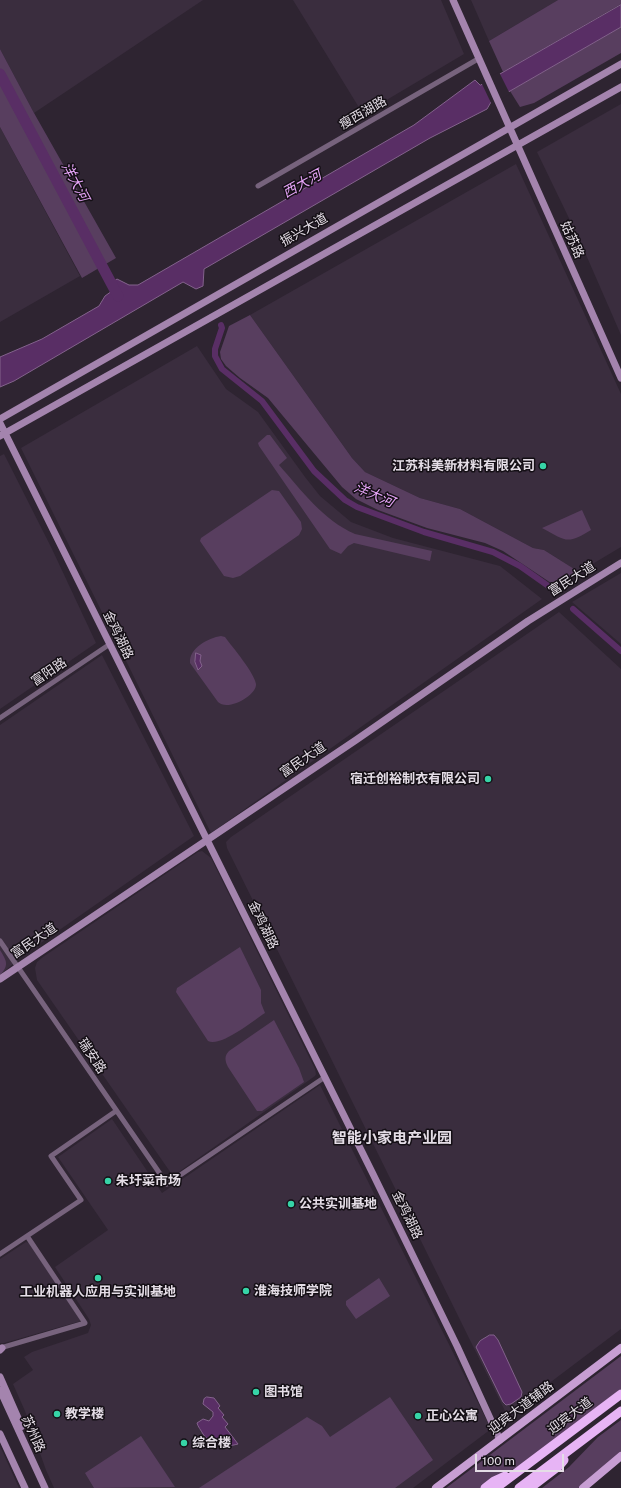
<!DOCTYPE html>
<html>
<head>
<meta charset="utf-8">
<style>
  body { margin:0 }
  #map { position:relative; width:621px; height:1488px; overflow:hidden; background:#2e2431; font-family:"Public Sans",sans-serif }
  canvas { display:block }
  .scale { position:absolute; left:475px; top:1454px; width:89px; height:18px; box-sizing:border-box; border:2px solid #e4dde6; border-top:0; padding-left:5px; font-size:12px; line-height:14px; white-space:nowrap; color:#e4dde6; -webkit-text-stroke:3px #140f15; paint-order:stroke }
</style>
</head>
<body>
<div id="map">
<canvas width="621" height="1488"></canvas>
<div class="scale">100 m</div>
</div>
<script>
const context = document.querySelector('canvas').getContext('2d');
context.lineJoin = 'round';
function paint(path, color) { context.fillStyle = color; context.fill(path, 'evenodd'); }
function stroke(path, color, width, dash) { context.strokeStyle = color; context.lineWidth = width; context.lineCap = dash ? 'butt' : 'round'; context.setLineDash(dash || []); context.stroke(path); }
function label(font, color, halo, rows, align = 'center') {
  context.font = font + ' "Public Sans","Noto Sans SC",sans-serif'; context.lineWidth = 3; context.setLineDash([]); context.textBaseline = 'middle'; context.strokeStyle = halo; context.fillStyle = color; for (const [text, x, y, turn = 0] of rows) {
    context.save(); context.translate(x, y); context.rotate((+turn || 0) * Math.PI / 180); context.textAlign = isNaN(turn) ? turn : align; if (halo) context.strokeText(text, 0, 0); context.fillText(text, 0, 0); context.restore();
  }
}
paint(new Path2D(`
  M0,0h203l-169,113 -34,-64z
  M293,0h148l23,54 -101,60z
  M471,0h87l-69,41z
  M621,104v231l-41,-94 -43,-89z
  M0,127l80,149 -80,46z
  M516,164l105,230v153l-42,25 -35,-22 -11,-2 -73,-39 -40,-11 -55,-26 -13,-14 -102,-143z
  M197,346l29,43 32,23 47,65 15,19 31,26 42,16 107,28 42,33 -331,234 -190,-385z
  M4,454l48,95 44,94 -96,66v-253z
  M621,573v71l-49,-42z
  M559,612l62,57v660l-114,86 -280,-567 -1,-6 5,-5z
  M102,655l92,181 -169,118 -25,21v-250z
  M202,851l9,7 104,211 1,5 -1,2 -142,100 -136,-196 -2,-12 2,-6 6,-5 155,-105z
  M320,1085l171,344 -78,59h-359l-8,-18 -21,-59 -12,-27 20,-14 -9,-13 8,-5 56,-19 3,-8 -2,-6 -34,-52 53,-37 -50,-73 54,-38 50,74z
  M26,1242l3,1 52,78 -77,22h-4v-84z
  M0,1446l19,42h-19z`), '#3a2d3e');
paint(new Path2D(`
  M558,0h63v4l-118,68 -14,-31z
  M621,27v26l-87,50 -14,4 -10,-16z
  M0,49l34,64 82,145 -34,20 -82,-151z
  M250,315l102,143 13,14 55,26 40,11 73,39 11,2 35,22 -22,15 -54,-36 -18,-8 -58,-15 -49,-18 -22,-11 -14,-12 -74,-89 -28,-20 -14,-12 -5,-7 -1,-7 9,-26z
  M267,435h3l17,23 -8,7c23,26 44,55 76,69l77,17 -2,10 -76,-18 -6,3 -7,8 -11,-5 -71,-103 -1,-3z
  M272,490l7,1 22,31 1,7 -3,6 -59,41 -7,2 -9,-2 -24,-35 1,-3z
  M582,510l9,20c-24,15 -25,11 -49,-2z
  M221,636l4,1c8,11 29,35 31,47 1,11 -28,28 -38,18l-28,-39c-1,-15 18,-25 31,-27z
  M240,947l21,43v13l4,10c-11,7 -45,35 -57,28l-32,-49 1,-4z
  M0,950c6,10 10,15 0,25z
  M274,1020l25,48 5,14 -42,29h-5l-29,-44c-3,-6 -4,-11 1,-16z
  M379,1278l11,18 -34,23 -10,-14v-4z
  M621,1356v33l-97,74 -27,15 -14,10h-37z
  M390,1397l43,63 -38,28h-196l108,-71 15,9 8,11z
  M621,1420v32l-43,36h-36l27,-21 29,-30z
  M141,1436l34,51 -81,1 -9,-15z`), '#583e5f');
const water = new Path2D(`
  M621,5v22l-130,75 -4,7 -57,29 -226,131 -1,17 -7,3 -13,-7 -169,99 -14,6v-30l42,-18 57,-33 6,-10 7,-5 -2,-7 7,-5 12,6h9l276,-160 61,-45 5,5z
  M196,653l5,2 -1,6 2,5 -4,4 -3,-8z
  M490,1335h4l4,5 24,52 -1,5 -10,7 -5,1 -3,-3 -27,-55 4,-6z
  M207,1397l7,1 6,8 -2,2 6,7 -2,2 6,7 -3,3 13,17c-16,4 -24,4 -35,-10 -2,-4 -5,-7 -6,-11l6,-4 6,2 4,-5v-4l-10,-8 1,-5z`);
paint(water, '#592e65');
stroke(water, '#83628c', 1);
paint(new Path2D(`
  M499,72l11,22 -18,11 -11,-23z`), '#2e2431');
stroke(new Path2D(`
  M221,325l1,3 -7,21v7l7,13 40,32 52,70 31,29 12,7 67,25 69,20 27,14 34,24
  M573,609l48,42`), '#592e65', 6);
stroke(new Path2D(`
  M0,74l118,222`), '#592e65', 11);
stroke(new Path2D(`
  M258,186l220,-127
  M0,718l110,-74
  M0,941l167,243 158,-107
  M0,1254l81,-54 -30,-44 65,-45
  M0,1348l85,-25 -58,-87`), '#77637d', 5);
stroke(new Path2D(`
  M453,0l168,378
  M0,419l621,-355
  M0,423l373,751 84,172 43,94
  M0,436l621,-349
  M0,979l356,-239 172,-119 93,-58
  M0,1350l2,-2
  M0,1377l18,41 3,9
  M0,1390l45,98
  M0,1434l25,54`), '#a484ae', 7);
stroke(new Path2D(`
  M436,1488l185,-140
  M583,1488l38,-32`), '#c79ed3', 8);
stroke(new Path2D(`
  M485,1488l9,-7 11,-5
  M496,1488l125,-94
  M519,1488l102,-77
  M530,1488l29,-22 5,-6`), '#e7b4f5', 9);
for (const [x, y, r, color] of [
  [543,466,4,"#36d4a7"],
  [488,779,4,"#36d4a7"],
  [108,1181,4,"#36d4a7"],
  [291,1204,4,"#36d4a7"],
  [98,1278,4,"#36d4a7"],
  [246,1291,4,"#36d4a7"],
  [256,1392,4,"#36d4a7"],
  [57,1414,4,"#36d4a7"],
  [418,1416,4,"#36d4a7"],
  [184,1443,4,"#36d4a7"]
]) { const dot = new Path2D(); dot.arc(x, y, r, 0, 2 * Math.PI); context.fillStyle = color; context.fill(dot); stroke(dot, '#140f15', 1.5); }
label('13px', '#e4dde6', '#140f15', [
  ["瘦西湖路",363,113,-30],
  ["振兴大道",304,230,-30],
  ["姑苏路",572,240,66],
  ["富民大道",572,579,-32],
  ["金鸡湖路",118,635,64],
  ["富阳路",49,672,-34],
  ["富民大道",303,760,-34],
  ["金鸡湖路",263,925,64],
  ["富民大道",34,941,-34],
  ["瑞安路",92,1056,56],
  ["金鸡湖路",407,1215,64],
  ["迎宾大道辅路",521,1408,-37],
  ["迎宾大道",570,1416,-37],
  ["苏州路",33,1434,66]
]);
label('bold 13px', '#e4dde6', '#140f15', [
  ["江苏科美新材料有限公司",535,466,"right"],
  ["宿迁创裕制衣有限公司",480,779,"right"],
  ["朱圩菜市场",116,1181],
  ["公共实训基地",299,1204],
  ["淮海技师学院",254,1291],
  ["工业机器人应用与实训基地",98,1292,"center"],
  ["图书馆",264,1392],
  ["教学楼",65,1414],
  ["正心公寓",426,1416],
  ["综合楼",192,1443]
], 'left');
label('italic 14px', '#e5a4f7', '#140f15', [
  ["洋大河",75,182,62],
  ["西大河",302,184,-29],
  ["洋大河",374,495,23]
]);
label('bold 15px', '#e4dde6', '#140f15', [
  ["智能小家电产业园",392,1138]
]);
</script>
</body>
</html>
